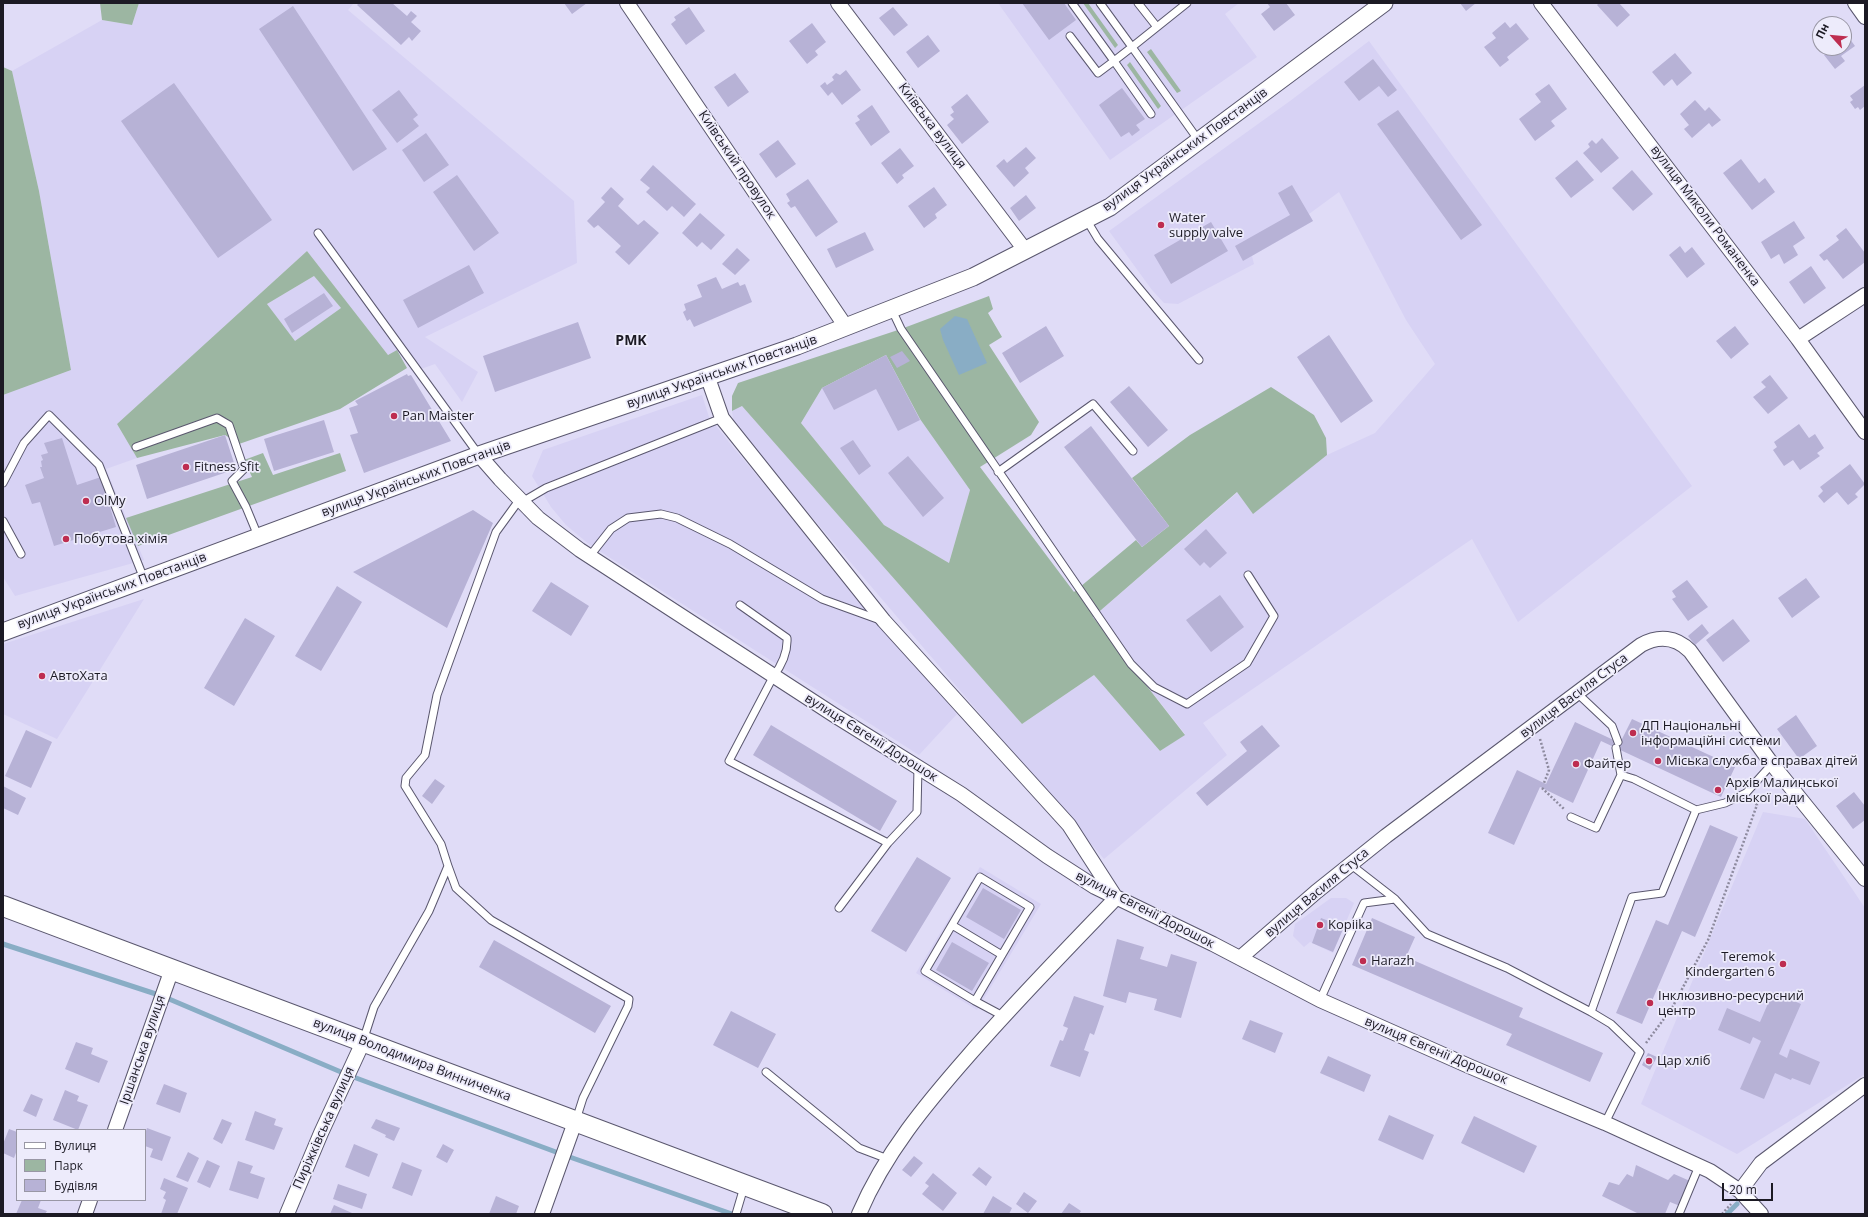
<!DOCTYPE html>
<html>
<head>
<meta charset="utf-8">
<style>
  body { margin:0 }
  #map { position:relative; width:1868px; height:1217px; overflow:hidden; background:#e0dcf7; font-family:"Open Sans",sans-serif }
  canvas { display:block }
  .frame { position:absolute; inset:0; border:4px solid #1c1a24; pointer-events:none }
  .legend { position:absolute; left:16px; top:1129px; width:130px; height:72px; box-sizing:border-box; background:#edebfb; border:1px solid #9997a5; margin:0; padding:5px 7px; list-style:none; font-size:12px; color:#1c1a24 }
  .legend li { display:flex; align-items:center; gap:8px; height:20px }
  .legend b { width:20px; border:1px solid #9997a5 }
  .north { position:absolute; left:1812px; top:16px; width:40px; height:40px; box-sizing:border-box; background:#edebfb; border:1px solid #9997a5; border-radius:50%; rotate:297deg; font-size:11px; font-weight:700; line-height:16px; text-align:center; color:#1c1a24 }
  .north::after { content:''; display:block; margin:auto; width:14px; height:18px; background:#be2d50; clip-path:polygon(50% 0,100% 100%,50% 72%,0 100%) }
  .scale { position:absolute; left:1722px; top:1183px; width:51px; height:18px; box-sizing:border-box; border:2px solid #1c1a24; border-top:0; padding-left:5px; font-size:12px; line-height:14px; white-space:nowrap; color:#1c1a24; -webkit-text-stroke:3px #edebfb; paint-order:stroke }
</style>
</head>
<body>
<div id="map">
<canvas width="1868" height="1217"></canvas>
<div class="frame"></div>
<ul class="legend">
<li><b style="height:5px;background:#fff"></b>Вулиця</li>
<li><b style="height:11px;background:#9cb6a2"></b>Парк</li>
<li><b style="height:11px;background:#b7b2d6"></b>Будівля</li>
</ul>
<div class="north">Пн</div>
<div class="scale">20 m</div>
</div>
<script>
const context = document.querySelector('canvas').getContext('2d');
context.lineJoin = 'round';
function paint(path, color) { context.fillStyle = color; context.fill(path, 'evenodd'); }
function stroke(path, color, width, dash) { context.strokeStyle = color; context.lineWidth = width; context.lineCap = dash ? 'butt' : 'round'; context.setLineDash(dash || []); context.stroke(path); }
function label(font, color, halo, rows, align = 'center') {
  context.font = font + ' "Open Sans",sans-serif'; context.lineWidth = 3.5; context.setLineDash([]); context.textBaseline = 'middle'; context.strokeStyle = halo; context.fillStyle = color; for (const [text, x, y, turn = 0] of rows) {
    context.save(); context.translate(x, y); context.rotate((+turn || 0) * Math.PI / 180); context.textAlign = isNaN(turn) ? turn : align; if (halo) context.strokeText(text, 0, 0); context.fillText(text, 0, 0); context.restore();
  }
}
paint(new Path2D(`
  M139,3h215l-6,7 226,191 3,62 -152,74 53,35 -16,30 -27,-38 -14,5 -16,-22 -17,8 -81,-104 -190,173 20,34 -31,11 38,91 -129,36 -12,-19v-182l68,-25 -32,-179 -27,-120 90,-51 30,5z
  M998,3h241l-14,11 32,43 -147,103z
  M1369,41l323,445 -174,136 -46,-83 -269,184 24,32 -123,104 -370,-433 -2,-15 10,-5 280,318 72,-49 66,76 25,-17 -92,-117 145,-125 15,21 74,-58 48,-22 60,-69 -29,-44 -67,-128 -30,22 4,7 -61,35 2,8 -76,40 -14,-1 -12,-13 -43,-59 181,-130z
  M314,276l27,32 -46,34 -28,-38z
  M886,355l34,64 50,71 -21,73 -65,-38 -83,-102 21,-35z
  M702,395l7,22 24,30 224,267 -38,41 -329,-210 -24,-20 -15,-18 -19,-31 11,-26z
  M144,599l-87,140 -54,-25v-70z
  M1763,812l42,7 60,89v166l-128,80 -96,-50z
  M980,867l61,37 -64,106 -61,-37z
  M1331,898h15l8,5 -21,50 -23,-11 -6,5 -11,-11 2,-12z`), '#d7d2f4');
paint(new Path2D(`
  M100,3h39l-7,22 -30,-5z
  M1083,3h5l30,42 -3,3z
  M1151,49l30,42 -4,2 -30,-41z
  M1130,62l31,44 -3,3 -31,-44z
  M3,67l9,4 27,120 32,179 -68,25z
  M307,251l81,104 9,-5 10,18 -67,41 -101,35 -14,-9 -88,23 -20,-34zM314,276l27,32 -46,33 -28,-37z
  M989,296l4,13 -5,4 14,24 -13,8 50,77 -8,13 -51,32 94,125 62,-52 6,7 27,-21 -37,-48 58,-43 81,-48 43,28 12,23 1,17 -74,59 -16,-22 -144,125 92,118 -25,16 -66,-76 -72,49 -280,-318 -10,5v-15l6,-13 163,-54zM886,355l34,64 50,71 -21,73 -65,-38 -83,-102 21,-35z
  M263,453l10,22 67,-22 6,18 -208,75 -12,-28 126,-41 -8,-17z`), '#9cb6a2');
paint(new Path2D(`
  M955,316l12,3 20,44 -28,12 -16,-35 -3,-11z`), '#89adc5');
stroke(new Path2D(`
  M3,944l159,52 186,79 216,80 168,59
  M1727,1214l10,-10`), '#89adc5', 5);
paint(new Path2D(`
  M359,3h33l15,13 4,-5 6,5 -6,6 10,9 -9,10 -3,-4 -8,8 -44,-40z
  M564,3h23l-15,11z
  M1022,3h42l12,17 -27,20z
  M1267,3h19l9,12 -21,16 -13,-17 9,-7z
  M1460,3h16l-10,8z
  M1599,3h20l11,12 -13,12 -20,-22z
  M293,6l94,143 -34,22 -94,-142z
  M689,7l16,24 -19,14 -15,-21 5,-4 -2,-3z
  M893,7l15,18 -14,11 -15,-18z
  M1505,22l5,6 6,-5 13,16 -22,18 2,3 -9,7 -16,-20 12,-9 -4,-5z
  M812,23l14,19 -11,9 3,4 -11,9 -18,-23z
  M1844,31l11,15 -14,10 4,5 -10,8 -11,-14 8,-7h12z
  M928,35l12,16 -22,17 -12,-16z
  M1675,53l17,20 -15,13 -5,-7 -8,7 -12,-14z
  M1373,59l24,31 -9,7 -9,-11 -20,15 -15,-19z
  M846,70l15,20 -19,15 -10,-13 -4,4 -8,-10 5,-4 2,3 7,-5 -2,-3 4,-4 4,2z
  M735,73l14,19 -21,15 -14,-20z
  M174,83l98,137 -54,38 -97,-137z
  M1549,84l18,25 -16,12 4,5 -20,15 -16,-22 22,-17 -6,-8z
  M1865,85v21l-5,4 -2,-3 -3,2 -5,-7 3,-2 -3,-4z
  M1122,88l23,31 -9,6 4,5 -8,6 -3,-4 -8,5 -22,-32z
  M399,90l19,25 -5,4 6,7 -22,17 -25,-33z
  M967,94l22,28 -27,22 -15,-19 7,-6 -4,-4 4,-3 -3,-5z
  M1695,100l10,11 4,-4 12,13 -9,7 -3,-4 -17,15 -8,-9 5,-4 -9,-11z
  M872,105l18,27 -19,14 -16,-23 5,-3 -3,-4z
  M1398,110l84,115 -21,15 -84,-116z
  M426,133l23,32 -25,17 -22,-32z
  M1602,138l17,20 -18,15 -18,-20 7,-6 -2,-3 4,-4 4,4z
  M778,140l18,24 -20,14 -17,-24z
  M1026,147l10,11 -11,10 4,5 -15,14 -18,-21 8,-7 3,4z
  M900,148l14,18 -12,9 2,3 -7,6 -16,-21z
  M1741,159l18,24 6,-5 10,14 -23,18 -29,-37z
  M1577,160l17,20 -23,18 -16,-20z
  M653,165l43,39 -12,13 -12,-11 -5,5 -21,-19 4,-4 -10,-8z
  M1632,170l21,24 -20,17 -21,-23z
  M457,175l42,58 -25,18 -41,-59z
  M808,179l30,43 -22,15 -21,-31 -4,2 -4,-5 3,-2 -4,-7z
  M1292,185l21,36 -70,40 -8,-15 55,-31 -12,-22z
  M611,187l13,12 -6,7 20,19 6,-5 15,13 -30,32 -14,-13 6,-6 -23,-21 -4,3 -7,-7 18,-19 -4,-4z
  M934,187l13,18 -12,9 2,4 -13,10 -16,-22z
  M1026,195l10,13 -17,13 -9,-13z
  M700,213l25,22 -14,15 -9,-8 -5,5 -15,-14z
  M1794,221l11,17 -12,8 5,9 -14,9 -5,-10 -8,5 -10,-17z
  M1211,222l17,29 -57,33 -17,-29z
  M1846,228l19,25v9l-22,17 -16,-20 -3,2 -5,-6 20,-15 -3,-4z
  M865,232l9,18 -38,18 -9,-19z
  M1680,246l5,7 7,-6 13,17 -18,14 -18,-23z
  M737,248l13,12 -15,15 -13,-11z
  M469,265l15,28 -66,35 -15,-28z
  M1811,266l15,22 -22,16 -15,-22z
  M716,277l6,12 16,-7 2,4 5,-2 7,18 -58,25 -4,-8 -3,2 -4,-9 3,-2 -2,-6 18,-7 -5,-12z
  M324,293l9,13 -41,27 -8,-14z
  M578,322l13,36 -96,34 -12,-36z
  M1046,326l18,30 -44,27 -18,-30z
  M1735,326l14,18 -18,15 -15,-18z
  M1329,335l44,66 -32,22 -44,-66z
  M902,351l8,10 -13,7 -7,-11z
  M886,355l34,65 -22,11 -22,-42 -42,21 -12,-22z
  M407,374l1,2 3,-1 40,66 -87,32 -14,-38 8,-2 -9,-25 9,-3 -3,-4z
  M1770,375l18,23 -20,16 -15,-17 13,-10 -5,-5z
  M1129,386l39,44 -20,17 -38,-45z
  M324,420l10,32 -60,19 -10,-32z
  M1799,424l10,14 6,-4 9,14 -7,5 3,3 -20,14 -7,-10 -9,6 -11,-16 4,-3 -3,-5z
  M1091,426l78,100 -27,21 -78,-100z
  M225,435l11,34 -89,30 -11,-34z
  M62,438l15,47 24,-8 15,50 -62,19 -14,-44 -8,2 -7,-19 19,-7 -4,-11h2l-1,-6 2,-1 -2,-5 7,-2 -4,-10z
  M853,440l18,26 -12,9 -19,-27z
  M908,456l36,42 -21,19 -35,-44z
  M1850,464l15,20 -10,10 3,3 -10,8 -11,-13 -13,11 -6,-7 5,-5 -3,-4z
  M473,510l20,13 -46,105 -94,-56z
  M1206,529l21,24 -17,15 -6,-6 -4,4 -16,-17z
  M1806,578l14,19 -28,21 -14,-20z
  M1687,580l21,27 -20,14 -16,-22 4,-2 -4,-6z
  M551,582l38,24 -18,30 -39,-25z
  M337,586l25,16 -41,69 -26,-15z
  M1220,595l24,32 -33,25 -25,-32z
  M245,618l30,18 -41,70 -30,-18z
  M1733,619l17,22 -27,21 -17,-22z
  M1702,624l7,9 -14,12 -7,-9z
  M1796,715l21,31 -18,13 -22,-30z
  M1632,719l103,48 -14,30 -120,-56 -28,62 -33,-16 -26,58 -26,-12 29,-63 29,14 29,-62 45,21z
  M771,725l126,76 -17,30 -127,-76z
  M1262,725l18,21 -73,60 -11,-13 51,-42 -7,-9z
  M26,730l26,12 -21,46 -26,-12z
  M435,779l10,7 -13,18 -10,-8z
  M3,786l23,12 -8,17 -15,-7z
  M1854,792l11,14v14l-12,9 -17,-23z
  M1710,825l28,12 -43,100 -13,-6 -40,93 -26,-11 40,-93 12,5z
  M917,857l34,21 -45,74 -35,-21z
  M983,888l38,22 -17,29 -38,-22z
  M1321,918l23,9 -11,25 -21,-9z
  M1372,918l43,19 -9,20 117,51 -4,9 84,36 -13,29 -84,-37 6,-11 -160,-69z
  M1117,939l27,8 -4,12 27,8 4,-13 26,8 -16,56 -27,-8 3,-11 -28,-7 -3,11 -23,-7z
  M494,940l117,66 -16,27 -116,-66z
  M952,942l37,21 -17,28 -36,-21z
  M1773,992l28,12 -22,50 8,4 3,-9 30,13 -10,23 -18,-7 -1,2 -16,-7 -11,26 -24,-10 21,-48 -8,-4 -3,7 -32,-14 9,-22 33,14z
  M1074,996l30,10 -10,29 -4,-2 -6,17 5,2 -9,25 -30,-11 10,-26 3,1 5,-13 -5,-2z
  M731,1011l45,23 -18,34 -45,-23z
  M1250,1020l33,13 -8,20 -33,-14z
  M76,1042l17,6 -2,6 17,7 -9,22 -34,-14z
  M1648,1053l9,4 -7,13 -8,-5z
  M1328,1056l43,19 -7,17 -44,-19z
  M164,1084l23,9 -7,20 -24,-9z
  M65,1090l14,6 -2,5 11,4 -10,25 -25,-10z
  M31,1094l12,5 -7,18 -13,-6z
  M255,1111l21,8 -2,6 9,3 -9,22 -29,-10z
  M1389,1115l45,20 -11,25 -45,-20z
  M1474,1116l63,30 -13,27 -63,-30z
  M222,1119l10,4 -10,21 -9,-5z
  M376,1119l24,9 -6,13 -9,-4 1,-2 -15,-7z
  M147,1128l24,9 -9,24 -12,-4 3,-8 -8,-3v-12z
  M9,1129l8,3v18l-3,8 -11,-5v-9z
  M354,1144l24,10 -9,23 -24,-10z
  M443,1144l11,6 -7,13 -11,-6z
  M188,1152l11,6 -11,24 -12,-5z
  M914,1156l9,7 -12,14 -9,-7z
  M207,1160l13,6 -10,22 -13,-6z
  M238,1161l15,5 -3,7 15,5 -7,21 -29,-9z
  M402,1162l20,8 -10,26 -20,-8z
  M1636,1165l32,15 6,-6 16,7 -10,25 -10,-4 -5,12h-28v-1l-35,-17 7,-14 10,3 8,-11 6,3z
  M979,1167l13,10 -6,9 -14,-11z
  M933,1173l24,20 -14,18 -21,-17 7,-8 -4,-3z
  M164,1178l24,10 -11,26h-16l5,-14 -3,-2 3,-6 -6,-3z
  M338,1184l29,10 -5,15 -29,-10z
  M1024,1192l13,9 -9,12 -12,-9z
  M496,1196l23,10 -3,8h-27z
  M993,1196l19,12 -3,6h-26z
  M22,1200h19l-3,8 9,3 -2,3h-29z
  M1069,1203l12,8 -2,3h-18z
  M334,1205l18,8v1h-22z`), '#b7b2d6');
const service = new Path2D(`
  M1100,3l32,44 -18,14 37,53
  M1138,3l19,24 -25,20 67,94
  M1157,27l30,-24
  M1070,36l28,37 16,-12 -42,-58
  M1086,219l12,20 101,121
  M318,233l161,222
  M892,310l9,19 230,335 23,23 33,17 60,-41 27,-47 -26,-41
  M136,447l81,-29 12,7 15,44 -12,12 14,26 12,29
  M998,472l95,-68 40,47
  M3,483l21,-40 25,-28 50,50 45,114
  M522,502l24,-14 176,-70
  M3,521l18,33
  M589,557l22,-28 17,-11 33,-4 16,4 53,26 92,55 58,21
  M740,605l47,33c1,15 -5,27 -14,39l-44,84 159,82
  M1577,693l35,33 6,16
  M1616,748l5,27
  M1571,817l25,11 25,-53 13,4 62,31 29,-7 21,-10 26,-29
  M1350,864l45,35
  M448,866l8,22 35,32 138,79 -1,7 -45,92 -7,22
  M839,908l49,-65 29,-31 1,-45
  M952,925l50,30
  M1320,1000l44,-97 31,-4 32,35 80,34 84,44 41,-115 30,-4 34,-83
  M975,1001l-50,-30 55,-94 50,30 -55,94 28,15
  M1591,1012l20,12 29,28 -35,71
  M363,1041l11,-34 55,-96 19,-45 -7,-22 -36,-58 1,-8 19,-23 12,-60 59,-163 24,-33
  M766,1072l93,76 29,11
  M736,1214l8,-27
  M1679,1214l20,-48`);
const minor = new Path2D(`
  M627,3l219,324
  M838,3l187,247
  M1541,3l257,336 67,93
  M1855,3l10,14
  M1798,339l67,-44
  M708,378l14,40 162,203 185,204 47,73c-50,52 -100,103 -147,157 -43,49 -84,98 -110,159
  M479,455l21,24 38,39 42,32 254,165 127,79 86,62 48,31 118,57 107,56 151,67 134,56 105,48 30,20 21,23
  M1240,958l76,-66 70,-56 255,-191c18,-10 35,-8 49,6l82,113 93,115
  M115,1130l57,-161
  M1740,1191l21,-28 104,-78
  M85,1214l5,-14
  M287,1214l34,-81 42,-91
  M542,1214l33,-92`);
const tertiary = new Path2D(`
  M3,632l476,-177 318,-109 176,-69 137,-70 274,-204`);
const secondary = new Path2D(`
  M3,906l819,308`);
stroke(service, '#5a576e', 9);
stroke(minor, '#5a576e', 16);
stroke(tertiary, '#5a576e', 19);
stroke(secondary, '#5a576e', 22);
stroke(new Path2D(`
  M1540,739l9,31 -5,13
  M1542,788l22,21
  M1646,1043l26,-35 36,-68 49,-135 -3,-4
  M1722,1214l9,-10`), '#8d8a9e', 2.5, [2, 2]);
stroke(service, '#fff', 7);
stroke(minor, '#fff', 14);
stroke(tertiary, '#fff', 17);
stroke(secondary, '#fff', 20);
for (const [x, y, r, color] of [
  [1161,225,4,"#be2d50"],
  [394,416,4,"#be2d50"],
  [186,467,4,"#be2d50"],
  [86,501,4,"#be2d50"],
  [66,539,4,"#be2d50"],
  [42,676,4,"#be2d50"],
  [1633,733,4,"#be2d50"],
  [1658,761,4,"#be2d50"],
  [1576,764,4,"#be2d50"],
  [1718,790,4,"#be2d50"],
  [1320,925,4,"#be2d50"],
  [1363,961,4,"#be2d50"],
  [1783,964,4,"#be2d50"],
  [1650,1003,4,"#be2d50"],
  [1649,1061,4,"#be2d50"]
]) { const dot = new Path2D(); dot.arc(x, y, r, 0, 2 * Math.PI); context.fillStyle = color; context.fill(dot); stroke(dot, '#edebfb', 1.5); }
label('13px', '#1c1a24', '#edebfb', [
  ["Київська вулиця",932,126,53],
  ["вулиця Українських Повстанців",1185,150,-36],
  ["Київський провулок",737,165,56],
  ["вулиця Миколи Романенка",1705,216,53],
  ["вулиця Українських Повстанців",722,372,-19],
  ["вулиця Українських Повстанців",416,479,-20],
  ["вулиця Українських Повстанців",112,591,-20],
  ["вулиця Василя Стуса",1574,696,-37],
  ["вулиця Євгенії Дорошок",871,738,32],
  ["вулиця Василя Стуса",1317,893,-40],
  ["вулиця Євгенії Дорошок",1145,910,27],
  ["Іршанська вулиця",143,1050,-71],
  ["вулиця Євгенії Дорошок",1436,1051,23],
  ["вулиця Володимира Винниченка",412,1060,21],
  ["Пиріжківська вулиця",324,1128,-66]
]);
label('13px', '#1c1a24', '#edebfb', [
  ["Water",1169,218],
  ["supply valve",1169,233],
  ["Pan Maister",402,416],
  ["Fitness Sfit",194,467],
  ["OlMy",94,501],
  ["Побутова хімія",74,539],
  ["АвтоХата",50,676],
  ["ДП Національні",1641,726],
  ["інформаційні системи",1641,741],
  ["Міська служба в справах дітей",1666,761],
  ["Файтер",1584,764],
  ["Архів Малинської",1726,783],
  ["міської ради",1726,798],
  ["Kopiika",1328,925],
  ["Teremok",1775,957,"right"],
  ["Kindergarten 6",1775,972,"right"],
  ["Harazh",1371,961],
  ["Інклюзивно-ресурсний",1658,996],
  ["центр",1658,1011],
  ["Цар хліб",1657,1061]
], 'left');
label('bold 14px', '#1c1a24', '#edebfb', [
  ["PMK",631,341]
]);
</script>
</body>
</html>
